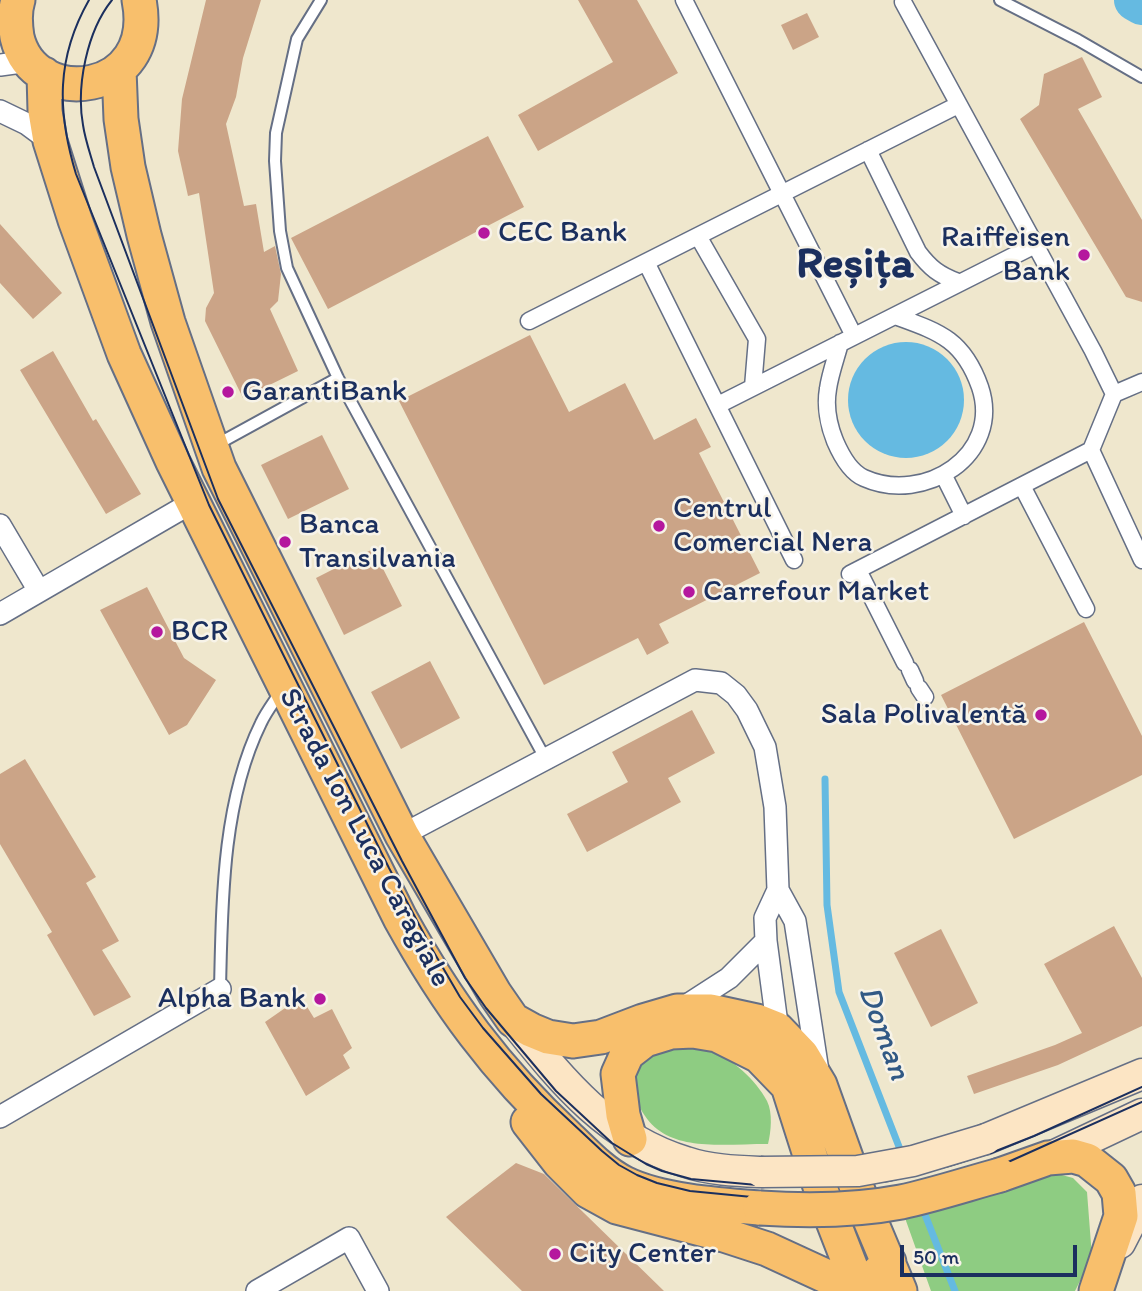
<!DOCTYPE html>
<html>
<head>
<meta charset="utf-8">
<style>
  body { margin:0 }
  #map { position:relative; width:1142px; height:1291px; overflow:hidden; background:#efe7cd; font-family:Itim,sans-serif }
  canvas { display:block }
  .scale { position:absolute; left:900px; top:1245px; width:177px; height:32px; box-sizing:border-box; border:4px solid #1b2f5e; border-top:0; padding-left:9px; font-size:21px; line-height:24px; white-space:nowrap; color:#1b2f5e; -webkit-text-stroke:5px #f7f3e8; paint-order:stroke }
</style>
</head>
<body>
<div id="map">
<canvas width="1142" height="1291"></canvas>
<div class="scale">50 m</div>
</div>
<script>
const context = document.querySelector('canvas').getContext('2d');
context.lineJoin = 'round';
function paint(path, color) { context.fillStyle = color; context.fill(path, 'evenodd'); }
function stroke(path, color, width, dash) { context.strokeStyle = color; context.lineWidth = width; context.lineCap = dash ? 'butt' : 'round'; context.setLineDash(dash || []); context.stroke(path); }
function label(font, color, halo, rows, align = 'center') {
  context.font = font + ' Itim,sans-serif'; context.lineWidth = 5; context.setLineDash([]); context.textBaseline = 'middle'; context.strokeStyle = halo; context.fillStyle = color; for (const [text, x, y, turn = 0] of rows) {
    context.save(); context.translate(x, y); context.rotate((+turn || 0) * Math.PI / 180); context.textAlign = isNaN(turn) ? turn : align; if (halo) context.strokeText(text, 0, 0); context.fillText(text, 0, 0); context.restore();
  }
}
paint(new Path2D(`
  M683,1046c9,2 18,3 27,5 22,7 46,29 57,50 6,12 4,31 1,43 -65,0 -124,13 -138,-69l11,-17z
  M1047,1171l26,7 14,14 5,65 -17,34h-144l-26,-73z`), '#8ecc82');
paint(new Path2D(`
  M848 400a58 58 0 1 1 116 0a58 58 0 1 1-116 0Z`), '#65bae1');
stroke(new Path2D(`
  M825,779l2,126 12,87 64,165
  M922,1207l33,84`), '#65bae1', 7);
stroke(new Path2D(`
  M1135,0l7,4`), '#65bae1', 42);
paint(new Path2D(`
  M206,0h55l-18,58 -7,39 -10,27 18,82 12,-2 8,48 11,-6 6,28 -3,27 -8,8 28,62 -55,27 -38,-77 1,-13 8,-15 -15,-100 -11,3 -10,-45 4,-52z
  M578,0h59l41,73 -140,78 -20,-36 95,-53z
  M807,13l12,24 -26,13 -12,-25z
  M1082,57l20,40 -24,12 64,111v82l-16,-5 -106,-178 19,-14 5,-31z
  M488,136l36,71 -196,102 -37,-71z
  M0,224l62,69 -29,26 -33,-36z
  M530,335l39,77 56,-29 29,57 42,-22 15,29 -12,6 61,120 -101,51 10,19 -22,12 -9,-17 -94,47 -145,-284z
  M53,351l40,70 3,-2 45,75 -35,20 -86,-144z
  M322,435l27,54 -61,30 -27,-54z
  M373,549l29,57 -58,29 -28,-57z
  M147,587l37,71 32,22 -29,45 -18,10 -69,-125z
  M1084,622l58,114v39l-128,64 -73,-144z
  M430,661l30,57 -59,31 -30,-57z
  M692,710l23,43 -47,25 13,24 -94,50 -20,-38 61,-32 -16,-30z
  M25,759l71,118 -10,6 33,58 -17,9 29,47 -37,19 -47,-81 5,-3 -52,-88v-70z
  M1114,926l28,52v48l-84,39 -84,29 -7,-18 88,-31 27,-12 -38,-69z
  M941,929l37,74 -47,24 -37,-74z
  M301,997l13,21 18,-9 20,39 -9,7 7,13 -44,28 -41,-74z
  M516,1163l28,11 120,117h-142l-76,-74z`), '#cba487');
const service = new Path2D(`
  M321,0l-24,39 -21,94 -1,28 5,70 7,37 51,110 207,380
  M1000,0l78,40 64,37
  M214,446l124,-68
  M220,989c2,-86 2,-187 41,-266 5,-11 13,-21 20,-32`);
const pedestrian = new Path2D(`
  M684,0l170,336
  M903,2l190,349 21,43 -23,56 51,110
  M868,150l50,102c12,16 21,23 40,30
  M698,236l59,103 -4,48
  M646,262l148,298
  M529,321l429,-216
  M840,343c-4,15 -10,31 -12,46 -3,17 1,37 7,52 6,14 15,31 29,37 60,27 139,-23 116,-91 -17,-48 -41,-55 -85,-71
  M1114,394l28,-12
  M718,405l317,-160
  M944,476l20,40
  M1022,486l64,123
  M858,570l47,93
  M850,574l241,-124
  M910,670l5,11
  M919,688l6,9`);
const minor = new Path2D(`
  M0,65l29,-4
  M0,111l27,13 23,17
  M0,525l39,66
  M0,614l193,-112
  M402,835l293,-155 26,3 15,12 11,15 18,37 10,60 3,83 -13,28 1,23 13,98
  M778,890l17,31 23,150
  M681,1009l48,-31 37,-37
  M0,1117l220,-128
  M257,1291l92,-53 29,53`);
const secondary = new Path2D(`
  M513,1020c50,62 94,118 173,142 23,8 51,9 75,10
  M986,1139l156,-65
  M1049,1158l93,-44
  M1120,1243l22,-43`);
const primary = new Path2D(`
  M18,0c-4,12 -3,24 -1,37 17,74 141,59 122,-37
  M119,70l2,49 7,48 16,68 24,87 51,146 183,367 93,159 18,26 18,10 17,7 25,4 28,-4 42,-16 34,-10h34l46,10 20,8 25,26 18,30 38,106 42,100
  M44,74l1,37 5,30 25,79 49,134 49,108 227,456c47,85 96,152 167,218 18,17 35,36 57,47 36,18 96,22 136,25
  M528,1122l32,41 28,28 29,16 107,28 43,14 63,29 27,6 13,-3 19,-19
  M630,1139l-7,-24 -5,-41 9,-20 18,-14 26,-8 22,-1 24,4 42,21 29,30 34,107 38,98
  M1000,1175l48,-17 25,-2 14,4 24,19 8,14 2,23 -25,75`);
stroke(service, '#656f85', 14);
stroke(pedestrian, '#656f85', 19);
stroke(minor, '#656f85', 24);
stroke(secondary, '#656f85', 33);
stroke(primary, '#656f85', 37);
stroke(service, '#fff', 10);
stroke(pedestrian, '#fff', 16);
stroke(minor, '#fff', 21);
stroke(secondary, '#fce5c4', 30);
stroke(primary, '#f8bf6c', 33);
stroke(new Path2D(`
  M89,0c-33,58 -32,111 -13,174l133,331 180,363 43,81 28,48 23,31 58,66 61,57 17,14 18,10 20,8 33,8 93,9 85,-2 61,-10 68,-21 145,-65
  M112,0c-25,31 -36,86 -29,125 2,14 7,28 11,42l124,332 184,362 63,117 21,30 70,83 56,52 34,21 16,7 29,8 88,8 85,-3 25,-3 60,-15 42,-13 43,-17 108,-49`), '#1b2f5e', 2);
const secondaryBridge = new Path2D(`
  M761,1172l97,-1 55,-10 73,-22`);
const primaryBridge = new Path2D(`
  M760,1208c47,3 94,3 141,-6 33,-7 66,-18 99,-27`);
stroke(secondaryBridge, '#656f85', 33, []);
stroke(primaryBridge, '#656f85', 37, []);
stroke(secondaryBridge, '#fce5c4', 30);
stroke(primaryBridge, '#f8bf6c', 33);
for (const [x, y, r, color] of [
  [484,233,7,"#b5179e"],
  [1084,255,7,"#b5179e"],
  [228,392,7,"#b5179e"],
  [659,526,7,"#b5179e"],
  [285,542,7,"#b5179e"],
  [689,592,7,"#b5179e"],
  [157,632,7,"#b5179e"],
  [1041,715,7,"#b5179e"],
  [320,999,7,"#b5179e"],
  [555,1254,7,"#b5179e"]
]) { const dot = new Path2D(); dot.arc(x, y, r, 0, 2 * Math.PI); context.fillStyle = color; context.fill(dot); stroke(dot, '#f7f3e8', 2.5); }
label('30px', '#1b2f5e', '#f7f3e8', [
  ["CEC Bank",498,233],
  ["Raiffeisen",1070,238,"right"],
  ["Bank",1070,272,"right"],
  ["GarantiBank",242,392],
  ["Centrul",673,509],
  ["Comercial Nera",673,543],
  ["Banca",299,525],
  ["Transilvania",299,559],
  ["Carrefour Market",703,592],
  ["BCR",171,632],
  ["Sala Polivalentă",1027,715,"right"],
  ["Alpha Bank",306,999,"right"],
  ["City Center",569,1254]
], 'left');
label('30px', '#1b2f5e', '#f7f3e8', [
  ["Strada Ion Luca Caragiale",364,838,62]
]);
label('italic 32px', '#315985', '#f7f3e8', [
  ["Doman",883,1033,70]
]);
label('bold 44px', '#1b2f5e', '#f7f3e8', [
  ["Reșița",855,266]
]);
</script>
</body>
</html>
